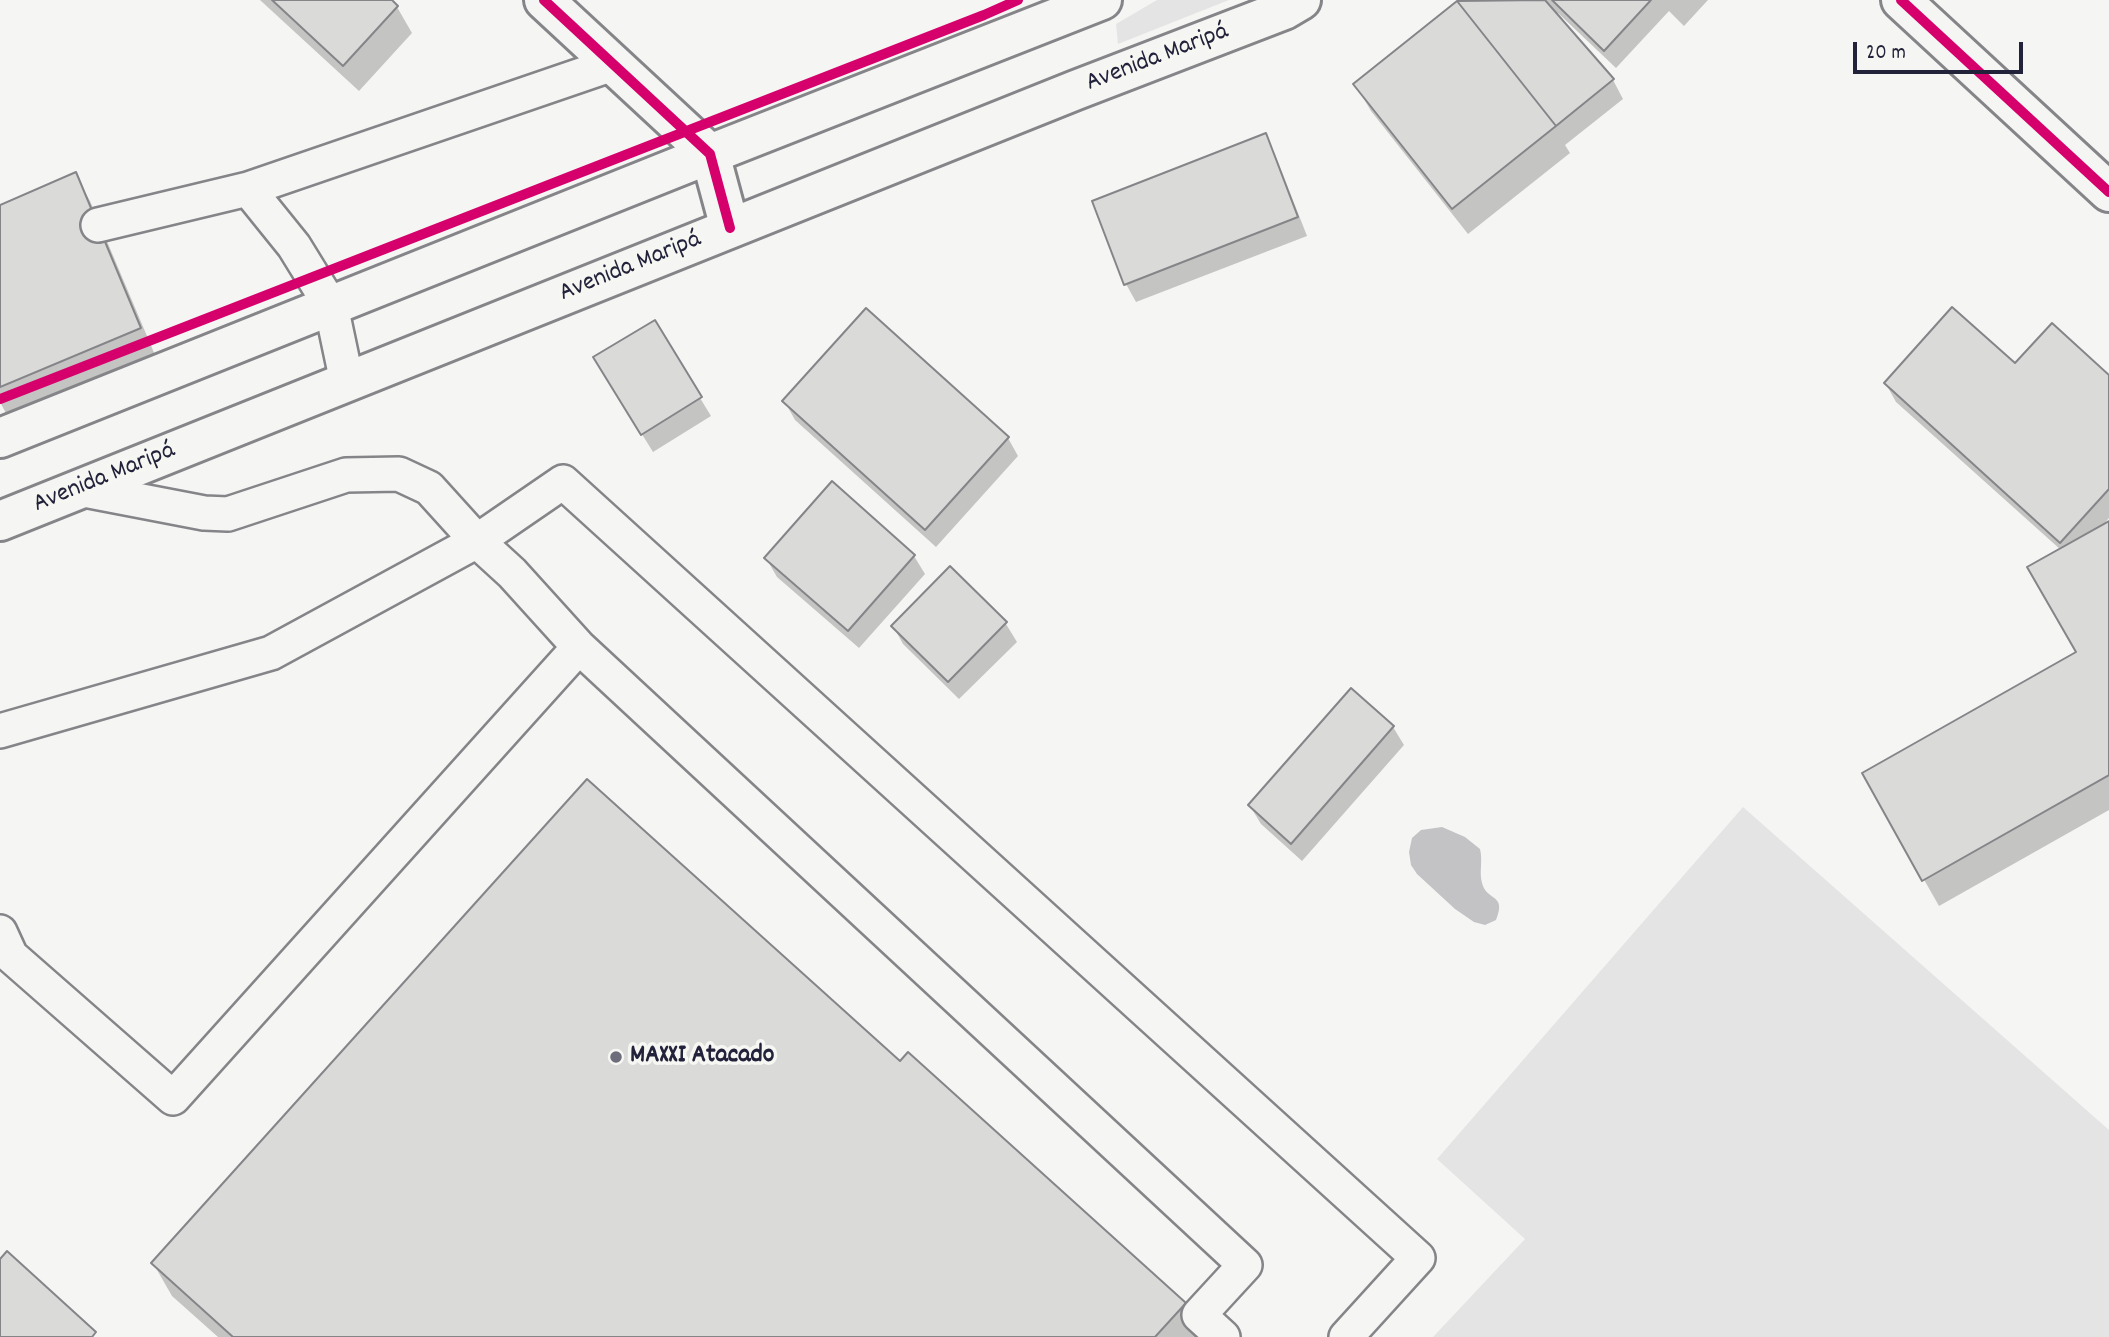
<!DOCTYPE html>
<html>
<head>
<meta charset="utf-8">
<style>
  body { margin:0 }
  #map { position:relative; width:2109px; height:1337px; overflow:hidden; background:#f5f5f3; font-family:Dekko,sans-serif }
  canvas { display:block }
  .scale { position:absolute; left:1853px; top:42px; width:170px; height:32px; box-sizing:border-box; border:4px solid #22223b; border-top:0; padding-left:9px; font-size:21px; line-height:24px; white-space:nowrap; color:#22223b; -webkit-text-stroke:5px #f6f6f2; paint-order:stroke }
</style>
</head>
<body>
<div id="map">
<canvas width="2109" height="1337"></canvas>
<div class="scale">20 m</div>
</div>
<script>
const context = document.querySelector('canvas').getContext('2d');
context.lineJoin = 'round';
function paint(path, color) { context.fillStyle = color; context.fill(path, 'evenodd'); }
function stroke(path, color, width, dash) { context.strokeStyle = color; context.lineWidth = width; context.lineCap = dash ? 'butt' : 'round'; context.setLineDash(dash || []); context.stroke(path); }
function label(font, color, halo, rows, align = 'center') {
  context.font = font + ' Dekko,sans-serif'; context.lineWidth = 7; context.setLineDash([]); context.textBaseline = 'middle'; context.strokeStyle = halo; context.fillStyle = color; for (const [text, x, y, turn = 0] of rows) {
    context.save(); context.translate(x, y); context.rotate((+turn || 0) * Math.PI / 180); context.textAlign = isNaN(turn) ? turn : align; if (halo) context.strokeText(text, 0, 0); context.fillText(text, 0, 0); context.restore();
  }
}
paint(new Path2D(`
  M1157,0h72l-111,44 -2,-20z
  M1743,807l366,323v207h-676l92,-98 -88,-80z`), '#e4e4e4');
paint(new Path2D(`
  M1442,827l23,10 15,12c3,12 -1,23 2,34 5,19 25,10 14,37l-11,5 -11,-3 -19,-13 -38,-35 -6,-9 -2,-13 3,-14 9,-8z`), '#c3c3c6');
paint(new Path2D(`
  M260,0h130l7,7 15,26 -53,58z
  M1461,0h247l-24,26 -15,-15 -53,57 -58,-55 -2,2 57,65 10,19 -58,46 5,8 -102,81 -97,-123 -16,-27z
  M1265,135l10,19 32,82 -171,66 -10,-18z
  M75,174l15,27 65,154 -147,62 -8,-15v-196z
  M2016,366l93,11v141l-7,8 7,-3v287l-170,96 -75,-132 214,-121 -17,-103 -165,-148 -10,-18z
  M606,376l94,22 11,18 -58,36z
  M785,402l223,36 10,18 -82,91 -141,-127z
  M914,556l11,18 -66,74 -82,-71 -11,-19z
  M950,569l56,55 11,18 -58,57 -56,-55 -10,-18z
  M1393,727l11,18 -102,116 -41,-37 -11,-18z
  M153,1263l1032,41 19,33h-986l-46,-41z`), '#0003');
const building = new Path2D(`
  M272,0h120l6,6 -55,60z
  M1545,0l69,79 -58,47 -99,-125z
  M1552,0h99l-47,51z
  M1457,1l99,125 -104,83 -99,-125z
  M1266,133l32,84 -174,68 -32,-84z
  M76,172l65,156 -141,59v-182z
  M1952,307l63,56 37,-40 57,52v114l-49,54 -176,-160z
  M866,308l143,129 -84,93 -143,-129z
  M655,320l47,77 -61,38 -48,-78z
  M832,481l83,74 -67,76 -84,-73z
  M2109,521v254l-187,106 -60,-108 214,-121 -49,-85z
  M950,566l57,56 -59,60 -57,-56z
  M1351,688l43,38 -103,118 -43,-39z
  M587,779l313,282 8,-9 278,251 -31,34h-922l-82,-74z
  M7,1251l89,81 -4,5h-92v-78z`);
paint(building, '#dadad9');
stroke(building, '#858589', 2);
const lane = new Path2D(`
  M248,189l365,-125
  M98,225l150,-36 46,57 37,60 16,76
  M79,489l125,24 24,1 118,-39 53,-1 30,14 48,53 35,32 67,74 666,618 -46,50 24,22
  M0,731l271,-78 206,-112 86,-59 855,776 -72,79
  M0,932l11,24 162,142 406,-451`);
const street = new Path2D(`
  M544,0l166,154 20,74
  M1901,0l208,192`);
const primary = new Path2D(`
  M0,438l710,-284 392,-154
  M0,521l1076,-431 208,-80 17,-10`);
stroke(lane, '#858589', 38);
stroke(street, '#858589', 44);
stroke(primary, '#858589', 44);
stroke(lane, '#f5f5f3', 33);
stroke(street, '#f5f5f3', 38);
stroke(primary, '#f5f5f3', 38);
stroke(new Path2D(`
  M544,0l166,154 20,74
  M1901,0l208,192
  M0,399l984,-384 34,-15`), '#d6006c', 10);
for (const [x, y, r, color] of [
  [616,1057,7,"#6c6c7b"]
]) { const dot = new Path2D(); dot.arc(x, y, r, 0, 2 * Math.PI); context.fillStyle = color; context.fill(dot); stroke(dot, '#f6f6f2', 2.5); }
label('26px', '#22223b', '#f6f6f2', [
  ["Avenida Maripá",1158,59,-21],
  ["Avenida Maripá",631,268,-22],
  ["Avenida Maripá",105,479,-22]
]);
label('bold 26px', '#22223b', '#f6f6f2', [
  ["MAXXI Atacado",630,1057]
], 'left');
</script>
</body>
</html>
